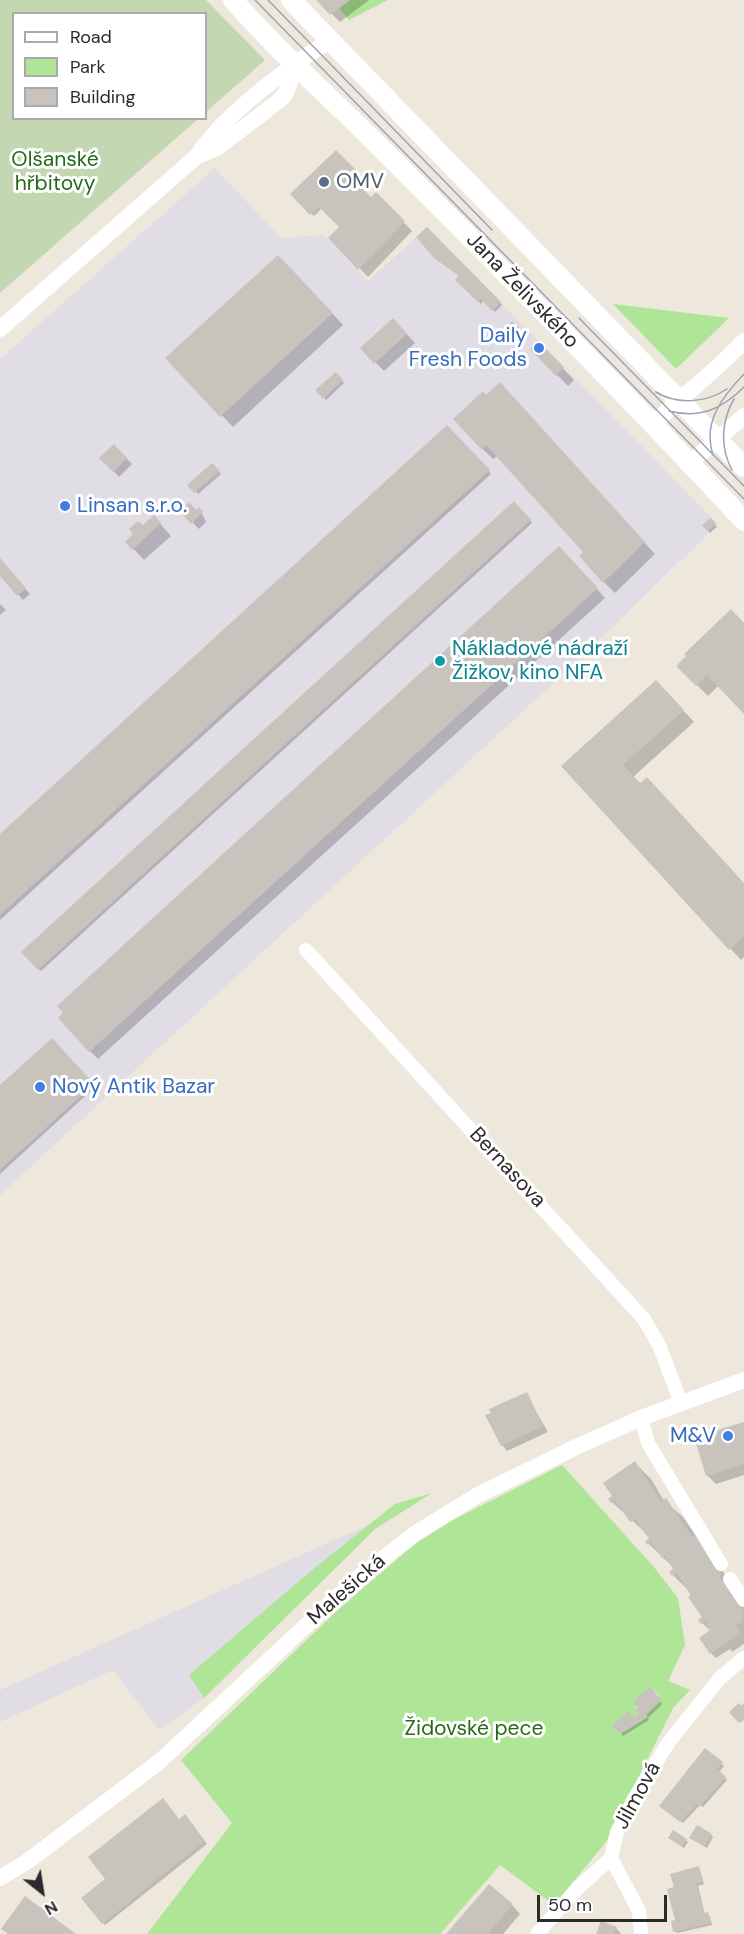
<!DOCTYPE html>
<html>
<head>
<meta charset="utf-8">
<style>
  body { margin:0 }
  #map { position:relative; width:744px; height:1934px; overflow:hidden; background:#ede7dc; font-family:"DM Sans",sans-serif }
  canvas { display:block }
  .legend { position:absolute; left:12px; top:12px; width:195px; height:108px; box-sizing:border-box; background:#fff; border:2px solid #aaa; margin:0; padding:8px 10px; list-style:none; font-size:18px; color:#2b2b2b }
  .legend li { display:flex; align-items:center; gap:12px; height:30px }
  .legend b { width:30px; border:2px solid #aaa }
  .north { position:absolute; left:12px; top:1862px; width:60px; height:60px; -webkit-text-stroke:4px #fff; paint-order:stroke; rotate:150deg; font-size:16px; font-weight:700; line-height:24px; text-align:center; color:#2b2b2b }
  .north::after { content:''; display:block; margin:auto; width:21px; height:27px; background:#2b2b2b; clip-path:polygon(50% 0,100% 100%,50% 72%,0 100%) }
  .scale { position:absolute; left:537px; top:1895px; width:130px; height:27px; box-sizing:border-box; border:3px solid #2b2b2b; border-top:0; padding-left:8px; font-size:18px; line-height:21px; white-space:nowrap; color:#2b2b2b; -webkit-text-stroke:4px #fff; paint-order:stroke }
</style>
</head>
<body>
<div id="map">
<canvas width="744" height="1934"></canvas>
<ul class="legend">
<li><b style="height:8px;background:#fff"></b>Road</li>
<li><b style="height:16px;background:#aee597"></b>Park</li>
<li><b style="height:16px;background:#c8c3bc"></b>Building</li>
</ul>
<div class="north">N</div>
<div class="scale">50 m</div>
</div>
<script>
const context = document.querySelector('canvas').getContext('2d');
context.lineJoin = 'round';
function paint(path, color) { context.fillStyle = color; context.fill(path, 'evenodd'); }
function stroke(path, color, width, dash) { context.strokeStyle = color; context.lineWidth = width; context.lineCap = dash ? 'butt' : 'round'; context.setLineDash(dash || []); context.stroke(path); }
function label(font, color, halo, rows, align = 'center') {
  context.font = font + ' "DM Sans",sans-serif'; context.lineWidth = 6; context.setLineDash([]); context.textBaseline = 'middle'; context.strokeStyle = halo; context.fillStyle = color; for (const [text, x, y, turn = 0] of rows) {
    context.save(); context.translate(x, y); context.rotate((+turn || 0) * Math.PI / 180); context.textAlign = isNaN(turn) ? turn : align; if (halo) context.strokeText(text, 0, 0); context.fillText(text, 0, 0); context.restore();
  }
}
paint(new Path2D(`
  M215,168l66,70 43,-3 44,46 59,-54 291,297 -144,140 -574,531v-836z
  M408,1507l-33,22 -171,169 -45,32 -46,-60 -113,52v-32z`), '#e0dde5');
paint(new Path2D(`
  M350,0h38l-39,20 -10,-12z
  M613,304l116,14 -51,49 -3,1z
  M562,1465l91,101 25,32 7,47 -17,36 22,9 -17,18 -67,134 -52,63 -54,-40 -60,69h-293l85,-111 -51,-63 159,-152 76,-65 37,-23zM651,1686l8,10 -13,19 2,2 -28,17 -7,-9 16,-13 5,6 5,-4 -4,-5z
  M432,1493l-57,36 -171,169 -15,-23 128,-109 78,-62z`), '#aee597');
paint(new Path2D(`
  M0,0h206l59,60 -59,52v-98h-192v104l184,1 -198,174z`), '#c3d7b3');
paint(new Path2D(`
  M318,0h51l-29,22z
  M336,152l21,21 -6,6 20,20 5,-5 36,37 -44,46 -38,-39 11,-11 -19,-19 -8,8 -22,-22z
  M435,257l32,13 35,35 -7,7 -11,-12 -3,4 -23,-24 3,-4z
  M290,268l53,57 -110,102 -66,-69z
  M512,323l8,8 -5,6 -8,-8z
  M402,329l13,14 -31,28 -22,-23z
  M538,343l36,37 -6,6 -36,-37z
  M336,374l8,9 -18,17 -9,-10z
  M511,396l144,158 -40,39 -11,-11 -19,-30 -87,-96 -5,3 -11,-11 4,-51z
  M456,435l35,39 -491,446v-84z
  M114,446l18,18 -13,13 -17,-19z
  M212,465l9,9 -23,20 -9,-9z
  M514,503l18,20 -491,448 -2,-2 -16,-17z
  M201,511l5,11 -7,7 -17,-17z
  M154,517l17,19 -27,24 -17,-18z
  M711,520l6,7 -7,6 -6,-7z
  M0,560l30,34 -7,6 -23,-26z
  M573,563l32,35 -507,461 -8,-8z
  M0,604l6,6 -6,5z
  M744,625v86l-25,-26 -11,11 -30,-30 10,-10z
  M667,693l27,29 -61,55 111,107v73l-3,3 -178,-194z
  M52,1040l43,47 -95,87v-87z
  M526,1394l22,38 -41,19 -5,-6z
  M744,1424v51l-28,9 -9,-9z
  M635,1463l16,16 13,22 18,15 55,75 -3,2 10,14v37l-12,8 -2,-3 -14,9 -5,-5v-22l-9,-8 2,-6 -17,-28 -14,-14 2,-6 -26,-25v-8l-37,-34z
  M653,1690l9,14 -14,14 1,2 -26,16 -8,-11 19,-6 7,-5z
  M705,1750l19,16 -6,7 9,7 -24,27 -3,-2 -17,18 -20,-15z
  M187,1819l20,25 -102,81 -2,-2 76,-103z
  M711,1835l2,2 -6,11 -14,-8z
  M672,1840h14l2,2 -4,6z
  M699,1868l5,16 -6,2 7,29 5,1 2,9 -35,8 -2,-2 2,-10z
  M512,1905l8,9 -17,20h-55z
  M616,1928l5,6h-24z`), '#0003');
paint(new Path2D(`
  M316,0h34l-20,15z
  M336,150l20,20 -6,6 21,21 5,-5 29,29 -47,49 -30,-32 11,-11 -20,-20 -9,8 -20,-21z
  M427,227l74,75 -9,9 -11,-12 -3,3 -23,-22 4,-4 -25,-18 -18,-21z
  M278,255l55,58 -113,104 -55,-59z
  M393,318l14,16 -33,30 -14,-16z
  M512,321l7,7 -7,8 -7,-7z
  M538,341l26,26 -8,9 -26,-27z
  M336,372l7,8 -20,19 -8,-9z
  M500,382l145,160 -42,41 -24,-27 4,-4 -97,-107 -5,4 -28,-30 30,-28 3,4z
  M447,425l43,45 -490,445v-81z
  M114,444l13,14 -14,14 -14,-14z
  M212,463l8,8 -26,22 -7,-8z
  M514,501l17,19 -493,450 -17,-18z
  M189,502l7,8 3,-3 4,5 -12,12 -11,-13z
  M154,515l7,8 -29,27 -7,-8 8,-8 -4,-5 9,-8 5,4z
  M711,518l5,6 -9,7 -5,-6z
  M559,546l39,42 -509,464 -31,-34 5,-5 -6,-7z
  M0,558l26,30 -9,8 -17,-20z
  M731,609l13,14v91l-37,-39 -11,11 -20,-20 10,-10 -2,-2z
  M656,680l28,30 -61,55 17,18 7,-6 97,106v53l-15,14 -168,-184z
  M52,1038l42,46 -94,86v-85z
  M527,1392l16,34 -42,20 -16,-31 6,-2 -2,-4z
  M744,1422v42l-38,12 -12,-39z
  M635,1461l26,40 5,-3 26,39 3,-2 27,39 -3,2 25,34 -2,12 -6,4 5,7 -31,21 -11,-16 11,-8 -5,-9 -4,3 -3,-4 4,-3 -14,-20 3,-2 -15,-22 -4,3 -3,-4 4,-3 -8,-13 -3,2 -11,-16 -4,3 -2,-4 4,-2 -14,-20 -5,3 -15,-22 -4,3 -3,-4 4,-3 -9,-13z
  M651,1686l10,15 -15,14 2,2 -28,17 -8,-9 17,-14 5,7 5,-4 -4,-5 3,-2 -5,-6z
  M739,1703l2,3 3,-3v17l-5,3 -10,-11z
  M705,1748l18,14 -6,7 9,8 -26,29 -3,-2 -17,18 -21,-16z
  M163,1798l16,21 6,-5 20,27 -103,83 -21,-26 24,-19 -17,-22z
  M697,1825l15,9 -8,12 -15,-8z
  M673,1830l14,9 -5,7 -14,-8z
  M699,1866l4,16 -7,1 8,30 4,-1 3,11 -38,9 -2,-11 4,-1 -8,-31 7,-2 -4,-13z
  M489,1884l24,20 -25,30h-42z
  M25,1896l51,38h-68l-7,-5z
  M601,1921l16,6 -3,7h-18z`), '#c8c3bc');
stroke(new Path2D(`
  M306,950l338,369 15,26 22,58
  M641,1418l7,25 73,121
  M730,1579l14,21
  M611,1858l28,53 2,23
  M537,1934l41,-46 33,-30 6,-26 17,-33 34,-56 52,-65 24,-20`), '#fff', 14);
stroke(new Path2D(`
  M197,156l20,-8 63,-48 5,-5 11,-29
  M0,329l197,-173c27,-42 89,-86 131,-115
  M652,425c30,-29 63,-53 92,-84
  M690,463l54,-47
  M0,1878l28,-17 131,-99 195,-181 62,-48 60,-37 100,-49 65,-29 103,-38`), '#fff', 16);
stroke(new Path2D(`
  M233,0c50,57 107,106 160,160 118,119 237,238 351,361
  M291,0l453,467`), '#fff', 20);
stroke(new Path2D(`
  M255,0l489,499
  M268,0l224,230
  M579,318l165,168
  M656,392c21,13 50,11 71,-3
  M669,411c31,8 53,-2 75,-24
  M713,455c-11,-33 10,-59 31,-81
  M732,470c-12,-22 -11,-49 2,-71`), '#9fa1b6', 1.5);
for (const [x, y, r, color] of [
  [324,182,6,"#5c6f8a"],
  [539,348,6,"#3f7fe0"],
  [65,506,6,"#3f7fe0"],
  [440,661,6,"#0f9aa8"],
  [40,1087,6,"#3f7fe0"],
  [728,1436,6,"#3f7fe0"]
]) { const dot = new Path2D(); dot.arc(x, y, r, 0, 2 * Math.PI); context.fillStyle = color; context.fill(dot); stroke(dot, '#fff', 2); }
label('21px', '#256a18', '#fff', [
  ["Olšanské",55,160],
  ["hřbitovy",55,184],
  ["Židovské pece",474,1729]
]);
label('21px', '#4e5e75', '#fff', [
  ["OMV",336,182]
], 'left');
label('21px', '#2b2b2b', '#fff', [
  ["Jana Želivského",522,291,46],
  ["Bernasova",507,1168,47],
  ["Malešická",347,1590,-41],
  ["Jilmová",638,1796,-61]
]);
label('21px', '#366cbe', '#fff', [
  ["Daily",527,336],
  ["Fresh Foods",527,360],
  ["Linsan s.r.o.",77,506,"left"],
  ["Nový Antik Bazar",52,1087,"left"],
  ["M&V",716,1436]
], 'right');
label('21px', '#0d838f', '#fff', [
  ["Nákladové nádraží",452,649],
  ["Žižkov, kino NFA",452,673]
], 'left');
</script>
</body>
</html>
